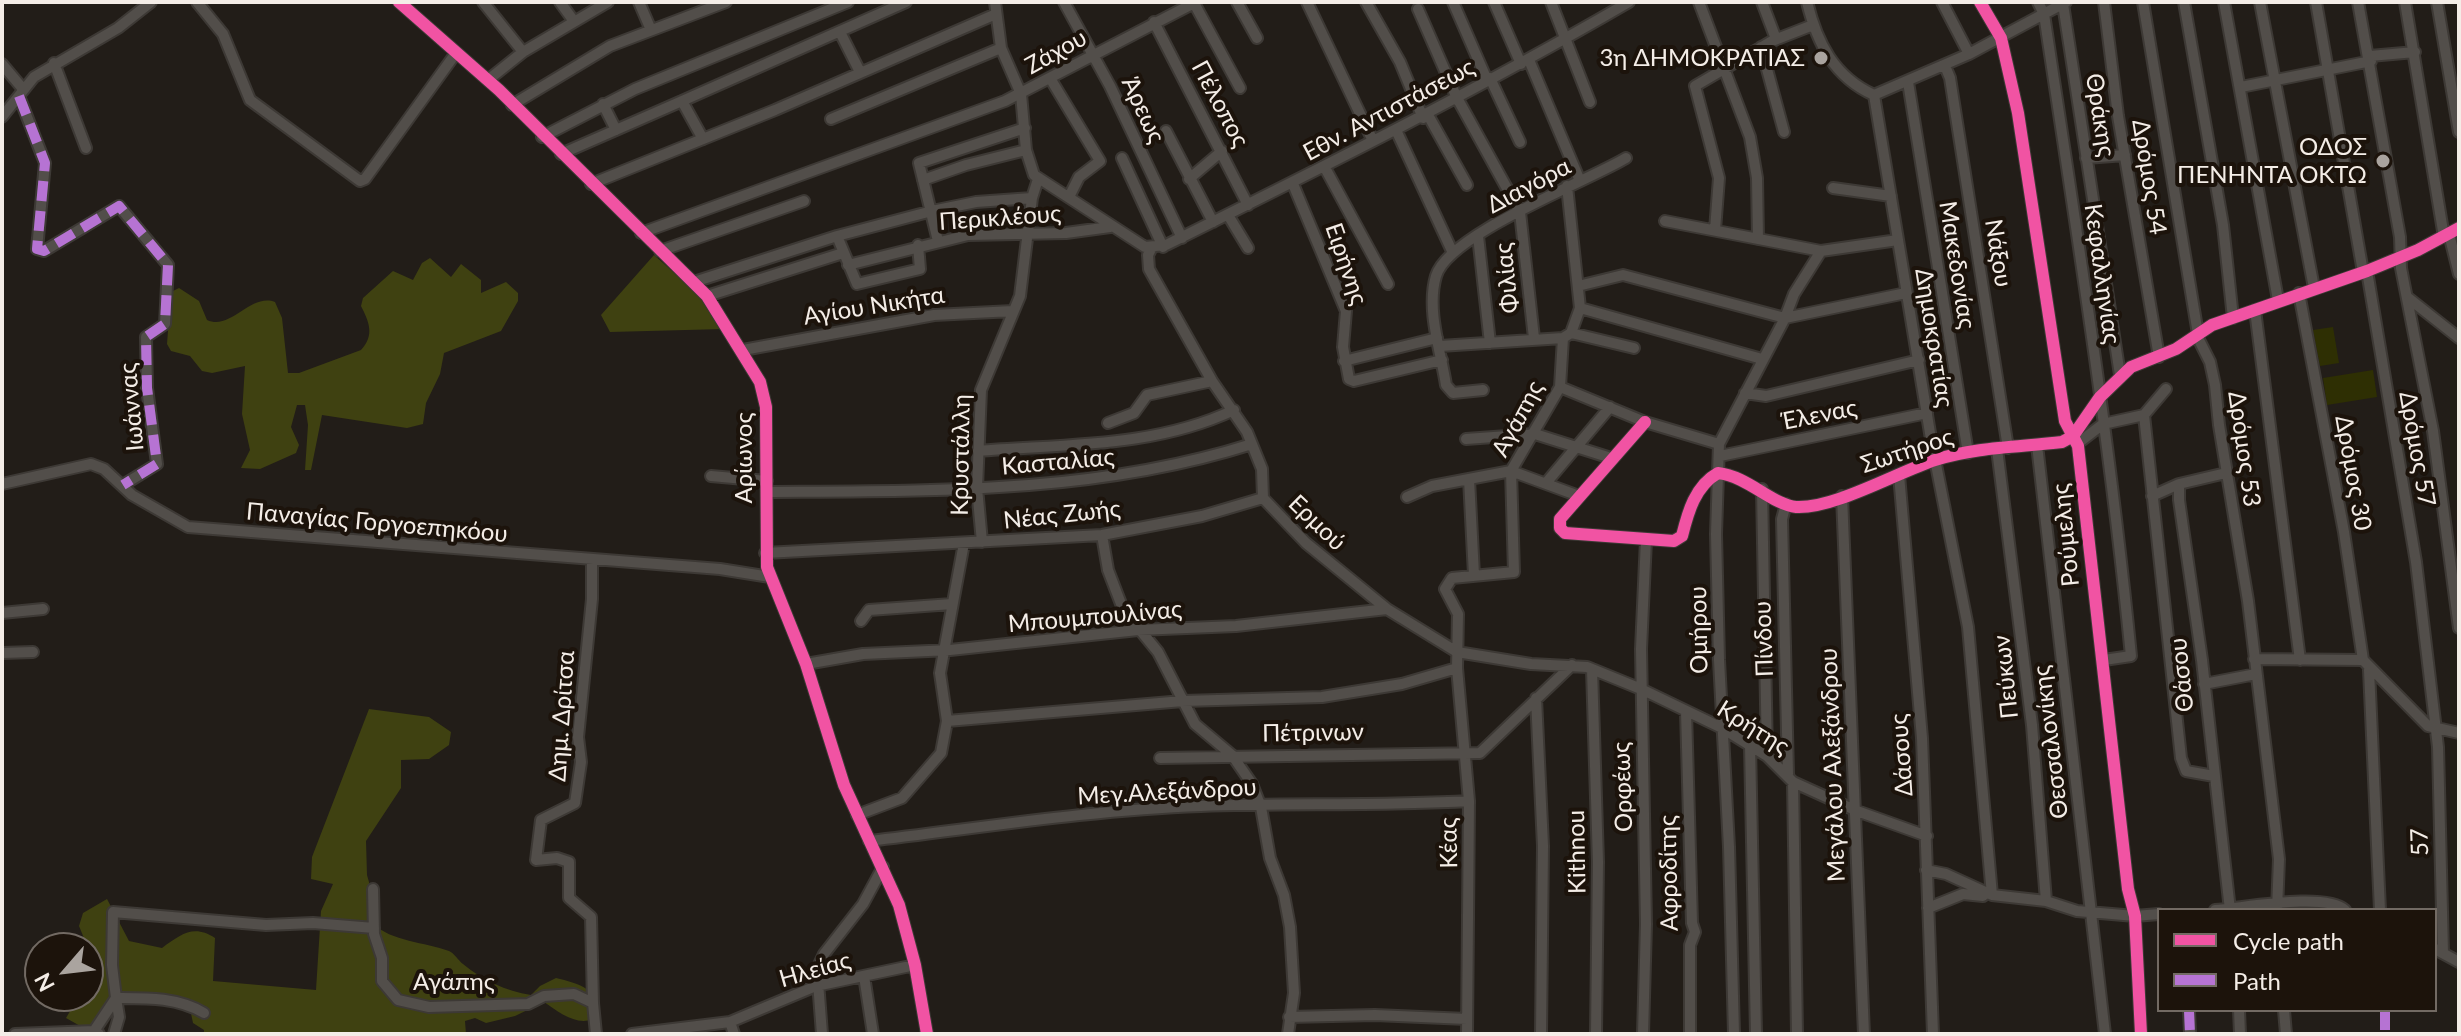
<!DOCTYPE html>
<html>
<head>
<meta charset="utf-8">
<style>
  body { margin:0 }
  #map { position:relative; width:2461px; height:1036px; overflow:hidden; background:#221d18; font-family:Lato,sans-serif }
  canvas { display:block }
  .frame { position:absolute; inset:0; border:4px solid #f4ede7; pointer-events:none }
  .legend { position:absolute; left:2157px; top:908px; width:280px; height:104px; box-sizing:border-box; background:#1c130b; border:2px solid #726a63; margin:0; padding:10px 14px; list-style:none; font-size:24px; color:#f4ede7 }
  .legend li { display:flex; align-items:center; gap:16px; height:40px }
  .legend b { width:40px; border:2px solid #726a63 }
  .north { position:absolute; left:24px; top:932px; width:80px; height:80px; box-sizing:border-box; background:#1c130b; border:2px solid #726a63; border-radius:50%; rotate:242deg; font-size:22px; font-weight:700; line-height:32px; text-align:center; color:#f4ede7 }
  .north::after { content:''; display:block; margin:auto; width:28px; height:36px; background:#aaa49f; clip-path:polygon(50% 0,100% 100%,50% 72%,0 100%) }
</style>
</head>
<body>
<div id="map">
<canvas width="2461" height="1036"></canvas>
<div class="frame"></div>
<ul class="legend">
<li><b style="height:10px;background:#f153a3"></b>Cycle path</li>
<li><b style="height:10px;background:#b673d3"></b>Path</li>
</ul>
<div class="north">N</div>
</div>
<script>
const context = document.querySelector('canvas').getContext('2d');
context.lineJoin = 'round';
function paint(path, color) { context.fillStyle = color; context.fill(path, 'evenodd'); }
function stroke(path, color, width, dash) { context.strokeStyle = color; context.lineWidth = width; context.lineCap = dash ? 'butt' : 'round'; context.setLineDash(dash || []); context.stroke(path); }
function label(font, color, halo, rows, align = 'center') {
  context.font = font + ' Lato,sans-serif'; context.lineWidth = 8; context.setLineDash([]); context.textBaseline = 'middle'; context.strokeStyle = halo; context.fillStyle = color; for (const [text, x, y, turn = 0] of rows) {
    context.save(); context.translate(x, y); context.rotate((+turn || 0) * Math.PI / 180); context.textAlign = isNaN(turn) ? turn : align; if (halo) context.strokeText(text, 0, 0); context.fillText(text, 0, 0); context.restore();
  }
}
paint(new Path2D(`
  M2333,327l6,36 -19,3 -7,-36z
  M2373,370l4,27 -50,8 -4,-27z`), '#2e2f03');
paint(new Path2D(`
  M654,255l41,36 29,38 -114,3 -9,-17z
  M430,258l21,19 10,-13 20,16v13l25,-11 12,11v8l-17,30 -57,22 -4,21 -14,29 -3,21 -16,4 -85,-13 -11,55h-6l3,-45 -3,-20h-8l-6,22 8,18 -3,8 -36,16 -19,-1 9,-18 -8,-36 3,-48 -33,7 -10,-2 -12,-15 -19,-5 -4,-7 4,-52 8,-4 20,13 8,19c24,11 43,-27 68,-18l7,16 6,55h11l62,-23c14,-15 8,-28 0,-44l2,-8 30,-27 20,9 9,-17z
  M369,709l60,8 22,15 -2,13 -20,14 -28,1v28l-35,53 1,34 7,25 -2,23c20,19 53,19 77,28 5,2 9,9 14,13 19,16 43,27 68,31l9,-9 16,-8c22,5 45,12 44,37 -19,15 -40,-2 -56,-13l-29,14 -29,7 -11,-5 -10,3 1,13h-262v-4l-11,-7 -5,-24 -68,-5 -15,30 -23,3 -16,-9 13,-22h9v-13l9,-13 -18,-44 4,-13 24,-14 22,42 33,7c19,-14 32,-24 53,-10l-2,43 103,9 5,-79 12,-27 -22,-5 1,-22z`), '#3f4111');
const minor = new Path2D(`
  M197,2l26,32 27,66 110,81 5,-2 91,-126
  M399,2l100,88 208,206 53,86 6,25 1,160 39,97 38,121 55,120 16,60 12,69
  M483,2l40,50
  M560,2l13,18
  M639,2l12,28
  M995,2l6,46 20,46 5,56 8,25 111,72 21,-2c157,-78 312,-155 463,-243
  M1064,2l46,84 72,152
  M1237,2l20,36
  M1307,2l66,139
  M1366,2l34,60 23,56
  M1453,2l34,78
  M1494,2l27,62
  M1551,2l39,100
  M1699,2l51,135 7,41 1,61
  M1762,2l14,37
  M1807,2c10,41 27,75 67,93
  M1942,2l27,52
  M1980,2l21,36 17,75 47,308 13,25 50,443 7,27 6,118
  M2038,2l6,12c32,213 66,427 87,642l-27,4
  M2104,2l14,114 41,241
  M2143,2l56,338 11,22 5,23 4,40 29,176 31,258 -2,51
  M2184,2l39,223 10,93
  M2224,2l54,298
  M2260,2l54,286
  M2316,2l47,270
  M2358,2l42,235 1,31 32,163 26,197
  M2405,2l39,235
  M2437,2l22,130
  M1194,3l46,85
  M2063,4l57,371
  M1418,9l38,87 64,116 14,126
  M1154,22l94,183
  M840,32l20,40
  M1761,47l23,85
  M2370,56l45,-4
  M1529,60l51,121
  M54,63l32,85
  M2,64l21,25
  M1945,66l5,12 58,370
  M1050,78l50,83 -21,16 -10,20
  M1490,78l30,64
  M488,80l35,-28 85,-50
  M1908,82l60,371
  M2241,87l130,-26
  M1874,95l57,344 37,188 24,268
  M1874,95l95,-41 97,-52
  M19,96l26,67 -8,86 7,2 75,-45 49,59 -3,59 -19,13 1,51 10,76 -34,21
  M603,104l13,26
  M512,105l98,-59 116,-44
  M1428,115l39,70
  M2,117l32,-40 84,-49 33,-26
  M831,119l170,-71
  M1396,130l56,121
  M1166,131l47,91
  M542,137l93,-48 213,-87
  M703,139l-21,-38 224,-99
  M561,154l121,-53
  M1122,158l41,89
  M2086,158l39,-3
  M1324,166l64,118
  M1189,179l33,-28
  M923,180l43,-15 60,-15
  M591,184l184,-74 221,-96
  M1293,184l53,127 -3,36 6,32 5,2 88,-21
  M1567,186l13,122 -9,25
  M1833,188l58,8
  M1228,215l20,33
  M1665,221l156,30 77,-11
  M1715,230l4,-52 -24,-92 77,-45 41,-16
  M641,233l364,-132 191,-99
  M2449,234l10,40
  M837,236l20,48 63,-15 -2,-24
  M1478,236l12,107
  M938,241l-19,-78 106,-35
  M1151,249l-3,6 1,14 63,112 35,51 15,37 1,29 43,45 81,66 70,43 74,12 56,3 54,22 81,39 45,28 26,26 64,29 70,25
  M660,251l144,-50
  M848,265l120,-30 98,-2 44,-6
  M2367,271l49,291 22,185 5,206
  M694,282l143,-46 95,-25 44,-9 56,-4
  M1578,286l45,-11 162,43 121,-25
  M2299,293l45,239 19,128 65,66 31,7
  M707,296l136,-43
  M2407,297l52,41
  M1580,308l182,51
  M2255,310l45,350
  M1440,346l123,-8 8,-5 63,15
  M743,350l191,-35 79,-4
  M1344,361l93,-23
  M1560,387l85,35 74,22
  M1483,390l-30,3 -7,-8c-5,-33 -20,-75 -10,-109 12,-42 150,-94 190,-118
  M1745,393l21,3 153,-36
  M2144,415l37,343 5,13 28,5
  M1645,422l-85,97v9l5,5 109,8 8,-5c6,-24 13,-50 36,-63 29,3 55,32 78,34 38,2 102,-35 139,-47 40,-13 86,-13 127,-18l11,-6 27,-39 31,-30 45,-18 36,-24 155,-54 51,-21 41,-22
  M1108,423l26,-10 13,-18 65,-14
  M1466,439l69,-5 76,24
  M2077,444l26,-20 41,-9 22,-26
  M2037,445l68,589
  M1997,449l35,276 14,176
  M978,451c86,-7 175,-3 256,-41
  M1720,456l207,-43
  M2226,473l-47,11v16l23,160 28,250
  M1899,475l23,263 11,296
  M711,476l56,5
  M1469,479l5,96
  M1546,483l64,-76
  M2,484l89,-20 13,5 28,26 56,32 532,42 50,8
  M1762,489l5,267
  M767,492c163,-1 328,2 485,-48
  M1842,496l22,538
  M2152,496l27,-12
  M1407,497l25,-11 79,-15 68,25
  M1786,504l-4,15 6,255
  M1102,535l6,35 15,39 35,43 37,72 37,31 20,29 9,23 9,51 14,37 6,32 4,66 -6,41
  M982,542l-5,-54 4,-98 39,-94 12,-98 6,-19
  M765,553l337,-18 100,-19 61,-18
  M592,559v40l-14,138 3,25 -6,41 -34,17 -5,40 21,-2 12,4v36l22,19 2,86
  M2,613l41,-4
  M861,621l8,-11 83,-6
  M2,653l31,-1
  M2254,659l109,1
  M806,664l57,-10 87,-4 188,-20 98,-4 151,-17
  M1592,669l6,193 -2,172
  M2369,670l11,240
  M2204,684l52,-10
  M1536,698l7,148 -2,188
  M1686,711l6,212 3,9 -5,13v89
  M947,721l236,-20 139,-4 80,-13 55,-16
  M1750,745l6,289
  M1160,758l320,-5 92,-88
  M1793,782l4,252
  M857,815l45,-17 39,-45 6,-32 -7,-48 24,-130
  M869,841c111,-13 221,-31 332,-35 90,-3 178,0 268,-5
  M1926,870l20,4 46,21 54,6 31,10 58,5 24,-2
  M373,889l1,45 8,24v23l16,19 31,7 99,-3 16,-8 30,-2 19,9 3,31
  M1928,908l35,-14 20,2
  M2215,910c29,-2 110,-18 130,0
  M2435,949l24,13
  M864,976l9,58
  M2189,1010l1,24
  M2239,1010l1,24
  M2284,1010l2,24
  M1289,1017l86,-2 92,4
  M730,1022l4,12
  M15,1034l79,-3
  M99,1034l-5,-3 22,-33 -4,-33 1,-53 153,13 47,-2 61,5
  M114,1034l5,-17 -3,-19c30,0 61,-1 88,15
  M632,1034l98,-12 86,-36 99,-21
  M822,1034l-5,-65 7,-15 39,-50 20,-37
  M1467,1034l2,-233 -12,-133 1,-54 -13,-25 7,-11 62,-6 -3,-101 49,-84 3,-49
  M1643,1034l3,-110 -5,-275 5,-109
  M1734,1034l-5,-187 -10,-187 -3,-126 3,-90 66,-126 9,-24 27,-43`);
stroke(minor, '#3d3935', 14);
stroke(minor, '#524e4a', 10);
stroke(new Path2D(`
  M19,96l26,67 -8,86 7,2 75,-45 49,59 -3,59 -19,13 1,51 10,76 -34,21
  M2189,1010l1,24
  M2385,1010v24`), '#b673d3', 10, [20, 10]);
stroke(new Path2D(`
  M399,2l100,88 208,206 53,86 6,25 1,160 39,97 38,121 55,120 16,60 12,69
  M1980,2l21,36 17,75 47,308 13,25 50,443 7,27 6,118
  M1645,422l-85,97v9l5,5 109,8 8,-5c6,-24 13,-50 36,-63 29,3 55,32 78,34 38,2 102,-35 139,-47 40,-13 86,-13 127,-18l11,-6 27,-39 31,-30 45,-18 36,-24 155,-54 51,-21 41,-22`), '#f153a3', 12);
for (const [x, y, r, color] of [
  [1821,58,8,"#aaa49f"],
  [2383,161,8,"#aaa49f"]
]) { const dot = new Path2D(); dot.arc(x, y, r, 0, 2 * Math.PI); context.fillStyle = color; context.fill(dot); stroke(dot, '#1c130b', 3); }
label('24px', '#f4ede7', '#1c130b', [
  ["Ζάχου",1056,52,-29],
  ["Πέλοπος",1220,104,62],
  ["Άρεως",1143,110,65],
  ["Εθν. Αντιστάσεως",1389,110,-28],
  ["Θράκης",2100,115,81],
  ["Δρόμος 54",2149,177,81],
  ["Διαγόρα",1529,186,-28],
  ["Περικλέους",1000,218,-4],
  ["Νάξου",1998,253,81],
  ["Ειρήνης",1346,264,71],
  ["Μακεδονίας",1957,265,81],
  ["Κεφαλληνίας",2102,274,82],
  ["Φιλίας",1507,278,-96],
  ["Αγίου Νικήτα",874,306,-9],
  ["Δημοκρατίας",1934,338,81],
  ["Ιωάννας",132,407,-95],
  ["Έλενας",1819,415,-11],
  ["Αγάπης",1518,419,-62],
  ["Δρόμος 53",2244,449,82],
  ["Δρόμος 57",2417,449,80],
  ["Σωτήρος",1907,451,-18],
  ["Κρυστάλλη",961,455,-89],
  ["Αρίωνος",744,458,-90],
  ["Κασταλίας",1058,462,-5],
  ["Δρόμος 30",2353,473,80],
  ["Νέας Ζωής",1062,515,-6],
  ["Παναγίας Γοργοεπηκόου",377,523,5],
  ["Ερμού",1317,523,44],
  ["Ρούμελης",2066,535,-96],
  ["Μπουμπουλίνας",1095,617,-5],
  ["Ομήρου",1699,630,-91],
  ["Πίνδου",1764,639,-92],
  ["Θάσου",2182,675,-96],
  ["Πεύκων",2006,677,-96],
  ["Δημ. Δρίτσα",562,716,-86],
  ["Κρήτης",1753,728,32],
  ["Πέτρινων",1313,733,-1],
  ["Θεσσαλονίκης",2051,742,-97],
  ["Δάσους",1902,755,-94],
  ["Μεγάλου Αλεξάνδρου",1833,765,-92],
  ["Ορφέως",1623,787,-92],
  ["Μεγ.Αλεξάνδρου",1167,792,-3],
  ["57",2420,842,-92],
  ["Κέας",1449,843,-91],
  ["Κithnou",1577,852,-91],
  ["Αφροδίτης",1669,873,-91],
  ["Ηλείας",815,970,-16],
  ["Αγάπης",454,982]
]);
label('24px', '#f4ede7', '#1c130b', [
  ["3η ΔΗΜΟΚΡΑΤΙΑΣ",1805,58],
  ["ΟΔΟΣ",2367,147],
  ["ΠΕΝΗΝΤΑ ΟΚΤΩ",2367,175]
], 'right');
</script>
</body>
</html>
